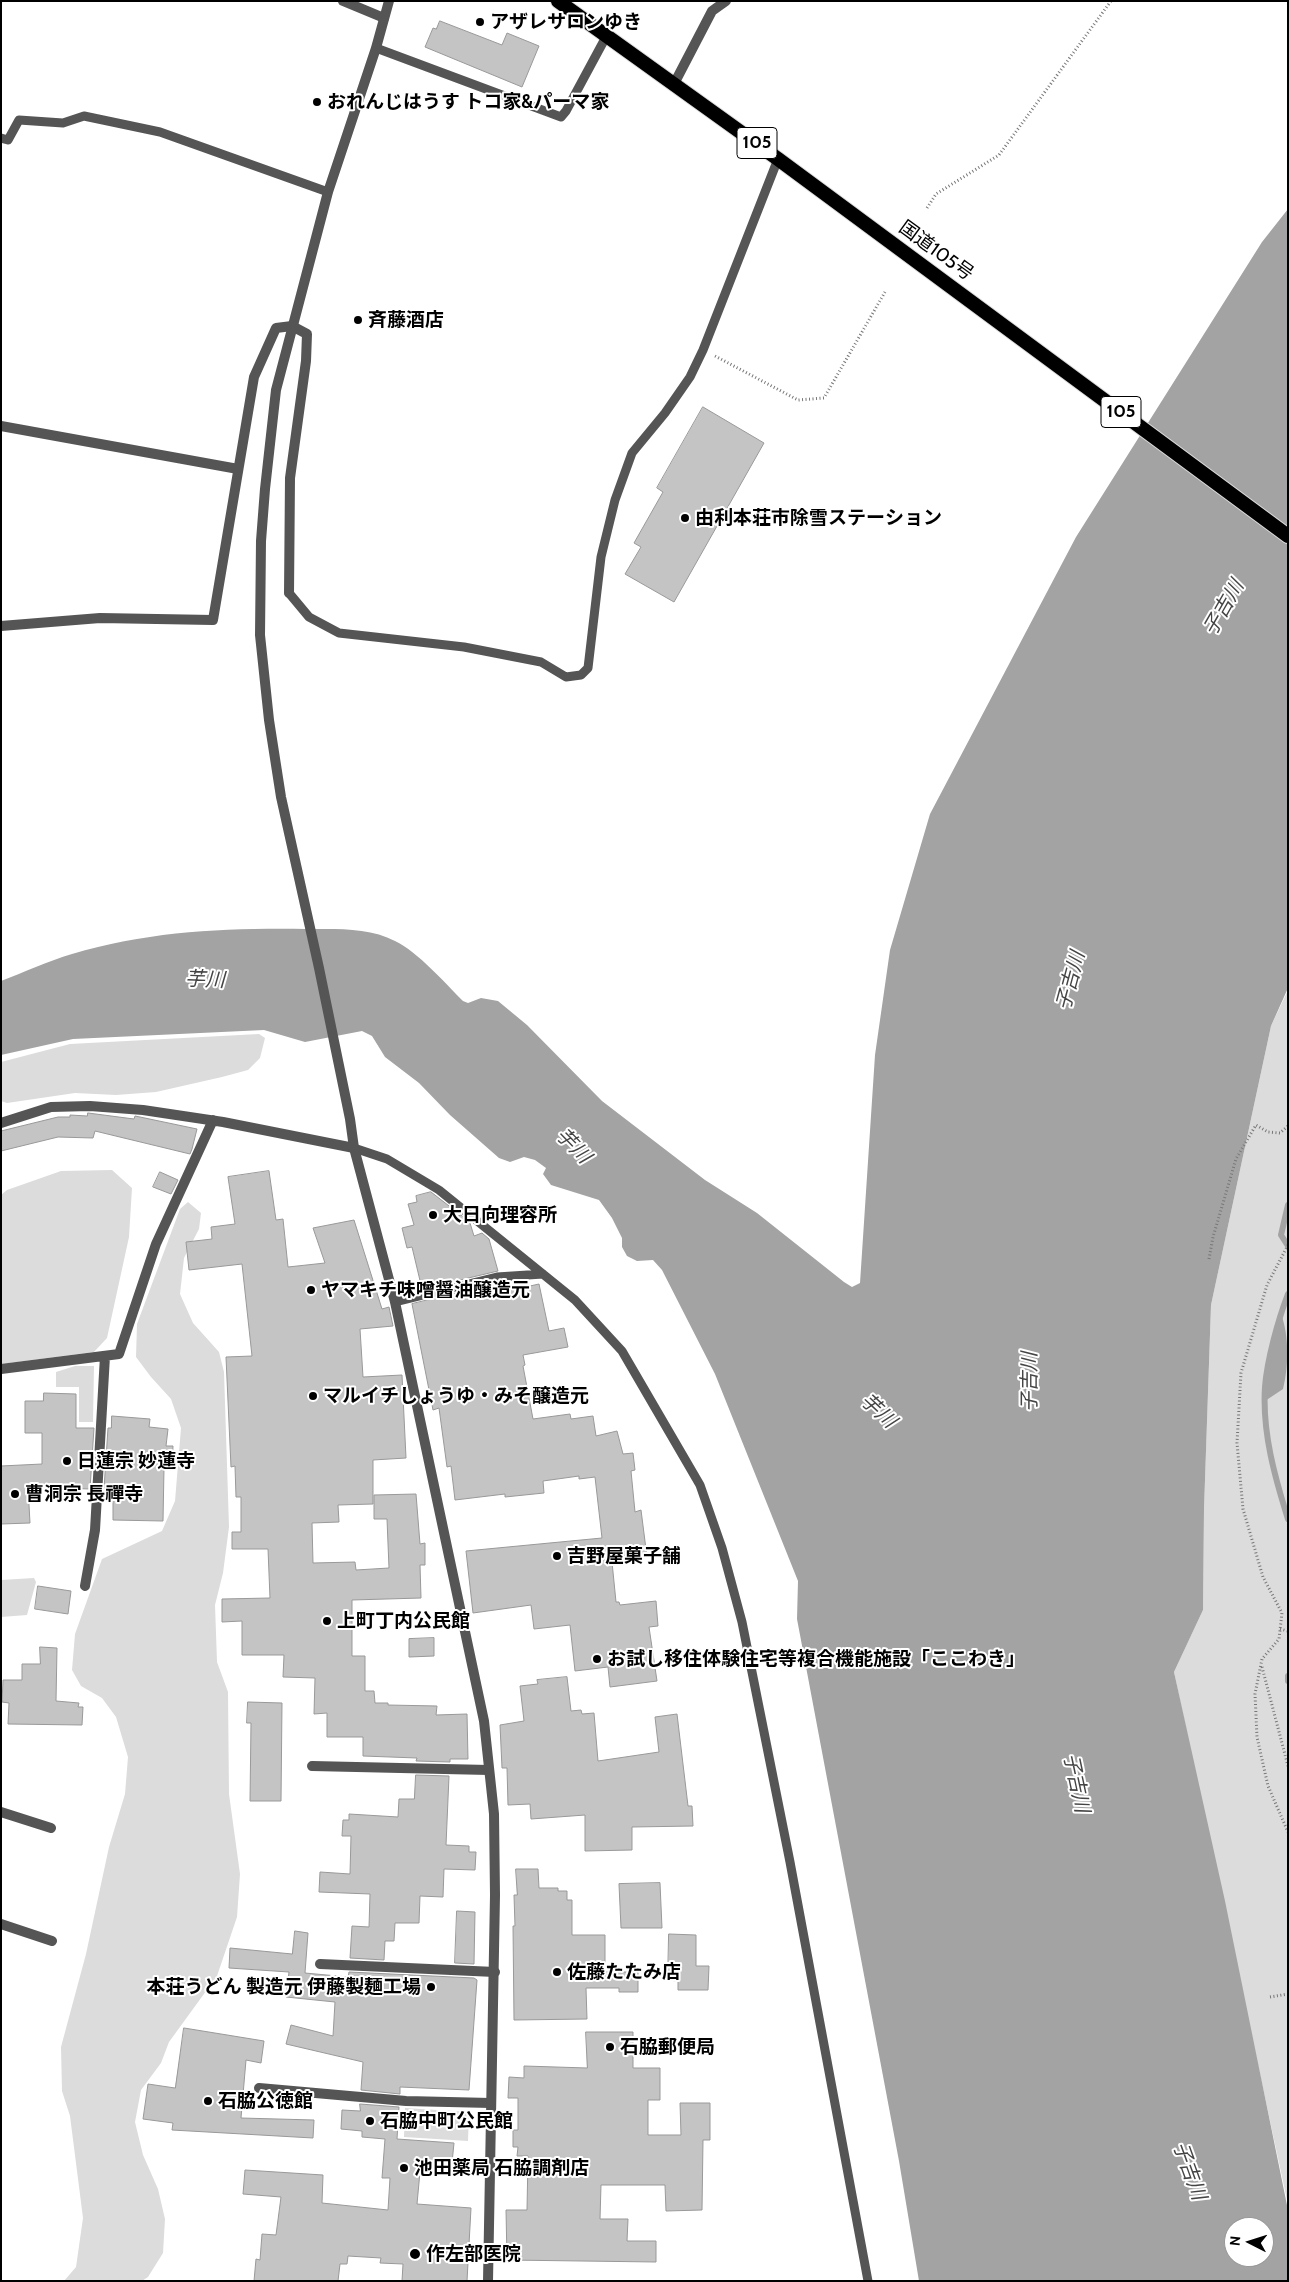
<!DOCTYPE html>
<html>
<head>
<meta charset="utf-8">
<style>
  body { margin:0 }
  #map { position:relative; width:1289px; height:2282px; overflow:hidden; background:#fff; font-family:Cabin,sans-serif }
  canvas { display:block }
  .frame { position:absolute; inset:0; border:2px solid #000; pointer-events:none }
  .north { position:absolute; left:1224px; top:2217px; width:50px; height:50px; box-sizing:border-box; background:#fff; border:1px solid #999; border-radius:50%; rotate:275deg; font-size:14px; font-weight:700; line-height:20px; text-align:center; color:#000 }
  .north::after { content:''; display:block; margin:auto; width:18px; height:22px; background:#000; clip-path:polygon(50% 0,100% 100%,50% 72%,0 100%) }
</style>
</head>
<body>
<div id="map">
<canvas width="1289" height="2282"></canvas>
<div class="frame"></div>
<div class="north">N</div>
</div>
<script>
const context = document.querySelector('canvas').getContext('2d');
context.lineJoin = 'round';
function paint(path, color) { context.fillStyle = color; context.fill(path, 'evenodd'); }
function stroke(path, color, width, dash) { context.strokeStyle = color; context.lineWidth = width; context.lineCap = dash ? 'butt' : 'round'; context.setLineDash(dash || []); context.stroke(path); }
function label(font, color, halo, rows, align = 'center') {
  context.font = font + ' Cabin,"Noto Sans JP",sans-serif'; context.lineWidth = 4; context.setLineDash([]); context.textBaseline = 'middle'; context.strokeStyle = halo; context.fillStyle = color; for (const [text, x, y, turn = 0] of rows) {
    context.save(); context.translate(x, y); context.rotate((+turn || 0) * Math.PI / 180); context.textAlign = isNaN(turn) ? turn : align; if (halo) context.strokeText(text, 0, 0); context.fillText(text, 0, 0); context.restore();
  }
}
paint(new Path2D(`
  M1288,990v1215l-114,-533 29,-62 1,-101 7,-204 60,-279z
  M259,1034l6,4 -5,20 -12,12 -26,7 -66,15 -40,3 -41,-2 -68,10 -6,-2v-39l69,-18z
  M112,1170l20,18 -3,49 -22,101 -13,14 -93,12v-169l6,-5 54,-19z
  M188,1202l13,11 -2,16 -15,29 -4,36 13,29 26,29 5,20 5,155 -6,46 -8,32 2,57 11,30 1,102 11,80 -3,43 -20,59 -48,66 -8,21 -20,27 -6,32 8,33 15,34 7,30 -2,34 -15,24 -6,4h-78l12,-14 7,-49 -13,-102 -8,-25 -1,-44 25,-93 23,-107 16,-53 3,-37 -12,-40 -14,-19 -21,-12 -9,-16 3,-36 27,-75 60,-28 13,-30 6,-73 -10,-29 -20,-22 -15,-20 1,-33 43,-115z
  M75,1366h19l-1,56h-14v-35h-23v-15z
  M34,1578l2,4 -9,33 -26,2v-37z
  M405,2108l64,4 -1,29 -64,-4z`), '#dcdcdc');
paint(new Path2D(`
  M1288,209v779l-17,38 -60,279 -7,204 -1,101 -29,62 51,229 63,309v71h-369l-20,-120 -102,-542 1,-38 -83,-207 -53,-104 -9,-10 -16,1 -10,-5 -5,-9v-9l-10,-20 -13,-18 -48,-15 -8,-11 3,-6 -11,-8 -11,-3 -14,5 -11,-4 -49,-43 -31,-32 -34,-26 -13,-21 -10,-5 -57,11 -41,-12 -191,9 -72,16v-74c24,-9 47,-20 71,-27 78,-23 153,-26 234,-25 28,0 63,-2 89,12 23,11 50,42 68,60l5,2 13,-5 17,3 29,24 75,76 103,79 52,33 87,69 8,5 8,-4 15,-228 15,-105 40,-136 146,-277 186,-295zM1234,2227h30v30h-30z
  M1281,1314c8,21 8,52 2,75l-18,12v-15z`), '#a3a3a3');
stroke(new Path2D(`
  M1288,1205l-7,30 7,11
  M1288,1294c-10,26 -21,66 -23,93 -3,45 10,91 23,132
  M1288,1676v5`), '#a3a3a3', 6);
const building = new Path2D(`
  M440,21l62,24 5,-12 32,13 -17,41 -97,-40 8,-19 3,1z
  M703,407l61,36 -90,159 -49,-28 16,-27 -7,-4 29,-51 -6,-4z
  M88,1113l46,6 1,-3 5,1 57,12 -5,20 -2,5 -95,-23 -2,7 -35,-1 -57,14v-20l57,-14h12v-2l17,1z
  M269,1171l7,49 7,-1 5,48 37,-4 -12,-35 41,-8 28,89 7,-2 4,19 -33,3 3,48 39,-2 4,83 -33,2v44l-35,1 1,17 -27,1 1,40 42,-1 1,8 33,-2 -2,-49h-13v-24l42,-1 4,50 5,-1v22h-5l1,33 -69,2v56h13v35h9l1,12h13v2l49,1 -1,9 31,-1 1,45h-18v3l-34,-1 1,-3 -54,-2v-19h-36v-24l-13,1 1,-36 -32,-1 1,-22h-42v-34l-20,1v-23l48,-1 -2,-49h-36v-17h9v-35h-5l-1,-31 -4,1 -5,-110 26,-1 -10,-92 -53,6 -3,-28 26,-3 -1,-12 24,-3 -7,-47z
  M160,1172l18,8 -7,14 -18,-7z
  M431,1192l22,17 2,8 6,-2 9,8 4,13 8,-3 7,6 9,32 -76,18 -10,-42 -5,1 -5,-20 12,-3 -6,-21 9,-2 -1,-6z
  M498,1283h3l2,9 36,-8 10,47 15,-3 4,19 -45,8 2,10 -2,1 10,53 37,-5 1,5 22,-3 3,20 21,-5 6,23 10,-1 2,17 -4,1 4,41 6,-2 6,47 -35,5 4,40h3l1,3 36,-4 2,25 -9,1 8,54 -47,6 -2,-20 -33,4 -5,-46 -36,4 -3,-24 -58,8 -7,-62 136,-13 -7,-61 -16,2v-3l-36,5 1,12 -39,4v-3l-50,6 -4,-34 -4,1 -8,-59 -6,2 -21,-106z
  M44,1393l32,1v34h18l-4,61 -62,-2 2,36 -29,1v-58l41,-2v-31h-17v-32h18z
  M112,1416l38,3 -1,8 19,2 -2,17h7l-1,23 -8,-1 -1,53 -50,-1v-31h-9l4,-61h3z
  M38,1586l33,5 -3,23 -33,-5z
  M434,1638v18l-25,1v-18z
  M40,1647l17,1 -1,53 23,2 -1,4h5l-1,18 -74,-1 1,-21 -7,-1 1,-22h19v-16h18z
  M567,1677l4,34 10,-1 1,4 12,-1 4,48 61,-9 -4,-35 22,-3 11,92h4l1,20 -61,1v23l-47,1v-36l-54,4 -1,-15 -22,1 -1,-37h-5l-2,-43 24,-4 -4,-35 18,-2 -1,-4z
  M248,1702l34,1 -1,98h-31l1,-78h-4z
  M416,1775l33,1 -3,69 23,1v6h7l-1,18 -31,-1 -1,28 -23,-1 -1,27h-24l-1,18h-9l-1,19 -34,-2 2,-32 17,1 1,-33 -51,-2 1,-20 30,2 1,-38h-9l1,-16h6v-6l49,3 1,-18h15z
  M516,1869h22l1,19h19v3h9v9h5v35h33v37h33v20h-19v-4h-33l1,31 -73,1 -1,-94h2l-1,-31h3z
  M660,1883l2,45h-41l-2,-44z
  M457,1911l18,1 -1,52 -19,-1z
  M295,1931l13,2 -3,40 43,4 1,-5 125,6 3,2 -8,110 -69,-3v7l-39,-4 2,-28 -77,-18 5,-19 42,11 2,-34 -49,-5 3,-25 -60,-4 1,-20 62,6z
  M669,1934l27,1v31h13l-1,24h-30v-9l-10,-1z
  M184,2028l80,13 -3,22 -15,-3 -5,58 73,2 -1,18 -141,-8 1,-7 -30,-4 5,-35 27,4z
  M586,2032h47v36h27v32h-12v35h33l-1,-32h30v37h-7l-1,70 -36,1 -1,-26h-64l-1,34h28l-1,22h29v21l-149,-2 -1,-50h21l1,-54h-11l1,-9h-5v-17h5v-32h-10l1,-21 15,1v-12l63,2z
  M360,2104l39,3 -2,32 57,4 -2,20 -31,-2 -4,43 54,4 -4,73h-65l1,-17 -23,-1 1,-5 -33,-2 -1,8h-7l-2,17h-84l2,-22 4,1 2,-26 14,1 5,-38 -38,-3 2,-24 78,5 -1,28 66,7 2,-32h-8l3,-39 -23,-2v-6l-21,-2 1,-19 18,1z`);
paint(building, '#c4c4c4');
stroke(building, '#999', 1);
const trunk = new Path2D(`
  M558,1l220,158 510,377`);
stroke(trunk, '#dbdbdb', 16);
stroke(new Path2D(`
  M927,208l9,-14 63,-39 112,-154
  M715,356l83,44 26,-2 61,-106
  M1288,1245l-21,40 -26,88 -4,70 6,66 20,68 19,36 -3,26 -17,20 -7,35 2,43 11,49 20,46
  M1209,1259l4,-22 23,-78 20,-34 12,7 12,1 8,-7
  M1280,1629l8,2
  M1262,1667l26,99
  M1270,1997l18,-3`), '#777', 3, [1, 2.5]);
stroke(new Path2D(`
  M376,48l185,69 5,-6 41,-76
  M1,138l7,2 11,-20 44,3 21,-7 76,16 168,60
  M289,593l20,24 30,16 125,14 77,15 25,15 15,-2 7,-7 13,-111 14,-57 17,-47 33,-40 25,-36 13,-27 75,-191
  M354,1148l33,11 52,31 136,110 47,51 78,134 22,63 20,74 48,240 78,419
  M395,1302l102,-25 46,-3`), '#555', 9);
stroke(new Path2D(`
  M343,1l41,17
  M674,84l38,-73 14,-10
  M1,426l237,43
  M1,626l99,-8 113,2 41,-243 22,-49 16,-2 15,8 -1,27 -16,117 -1,115
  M1,1123l50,-16 39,-1 53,4 80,12 131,26
  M1,1369l118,-15 37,-110 57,-124
  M85,1586l10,-56 10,-174
  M312,1766l177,4
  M1,1812l50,16
  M1,1924l51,17
  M320,1964l175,8
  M259,2088l147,13 85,2`), '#555', 10);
stroke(new Path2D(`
  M389,1l-13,47 -48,144 -52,198 -11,99 -4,52 -1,94 9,85 12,77 38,171 31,151 4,29 41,154 89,419 10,93 1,81 -7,386`), '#555', 10);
stroke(trunk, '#000', 14);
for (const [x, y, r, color] of [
  [480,22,5,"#000"],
  [317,102,5,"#000"],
  [358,320,5,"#000"],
  [685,518,5,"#000"],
  [433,1215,5,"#000"],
  [311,1290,5,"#000"],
  [313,1396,5,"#000"],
  [67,1461,5,"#000"],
  [15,1494,5,"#000"],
  [557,1556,5,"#000"],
  [327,1621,5,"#000"],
  [597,1659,5,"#000"],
  [557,1972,5,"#000"],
  [431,1987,5,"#000"],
  [610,2047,5,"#000"],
  [208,2101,5,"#000"],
  [370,2121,5,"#000"],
  [404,2168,5,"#000"],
  [415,2254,6,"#000"]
]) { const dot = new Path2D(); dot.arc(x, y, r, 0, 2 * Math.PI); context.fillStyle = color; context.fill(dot); stroke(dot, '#fff', 2); }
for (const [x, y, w] of [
  [757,143,40],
  [1121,412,40]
]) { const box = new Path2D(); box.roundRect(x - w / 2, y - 15.5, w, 31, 4); context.fillStyle = '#fff'; context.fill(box); stroke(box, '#000', 1); }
label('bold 18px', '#000', null, [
  ["105",757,143],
  ["105",1121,412]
]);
label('bold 19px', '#000', '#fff', [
  ["アザレサロンゆき",490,22],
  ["おれんじはうす トコ家&パーマ家",327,102],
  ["斉藤酒店",368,320],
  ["由利本荘市除雪ステーション",695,518],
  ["大日向理容所",443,1215],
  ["ヤマキチ味噌醤油醸造元",321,1290],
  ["マルイチしょうゆ・みそ醸造元",323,1396],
  ["日蓮宗 妙蓮寺",77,1461],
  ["曹洞宗 長禪寺",25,1494],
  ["吉野屋菓子舗",567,1556],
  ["上町丁内公民館",337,1621],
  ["お試し移住体験住宅等複合機能施設「ここわき」",607,1659],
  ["佐藤たたみ店",567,1972],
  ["本荘うどん 製造元 伊藤製麺工場",421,1987,"right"],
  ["石脇郵便局",620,2047],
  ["石脇公徳館",218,2101],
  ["石脇中町公民館",380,2121],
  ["池田薬局 石脇調剤店",414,2168],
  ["作左部医院",426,2254]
], 'left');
label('19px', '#000', '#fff', [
  ["国道105号",936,251,36]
]);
label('italic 20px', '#444', '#fff', [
  ["子吉川",1224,608,-60],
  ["芋川",205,980,2],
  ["子吉川",1071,981,-75],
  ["芋川",573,1146,46],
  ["子吉川",1030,1382,-90],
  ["芋川",878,1411,43],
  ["子吉川",1076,1783,78],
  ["子吉川",1189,2171,70]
]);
</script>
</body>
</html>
